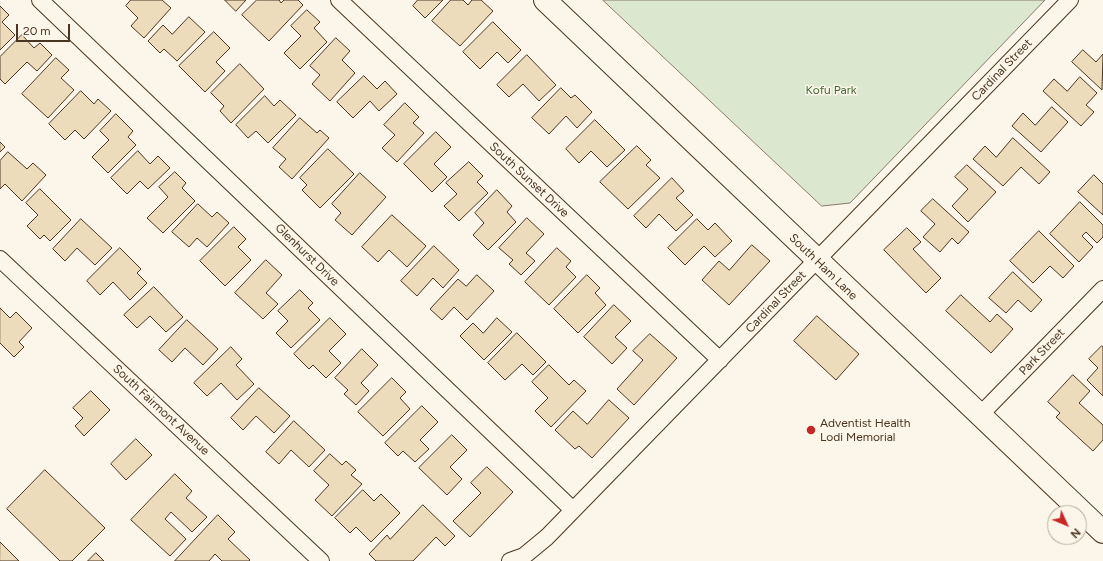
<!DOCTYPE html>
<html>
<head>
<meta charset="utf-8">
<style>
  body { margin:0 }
  #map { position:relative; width:1103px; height:561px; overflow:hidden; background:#fbf6e9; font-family:Figtree,sans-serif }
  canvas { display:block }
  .north { position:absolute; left:1047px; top:505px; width:40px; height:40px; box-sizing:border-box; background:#fbf6e9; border:1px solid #b4a999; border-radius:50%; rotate:134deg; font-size:11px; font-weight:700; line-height:16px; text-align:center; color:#4a3520 }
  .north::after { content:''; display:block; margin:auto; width:14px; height:18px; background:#c62828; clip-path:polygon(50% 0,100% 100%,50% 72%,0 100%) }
  .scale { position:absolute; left:16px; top:24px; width:54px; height:18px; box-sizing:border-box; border:2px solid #4a3520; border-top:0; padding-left:5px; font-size:12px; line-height:14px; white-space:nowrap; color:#4a3520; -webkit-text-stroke:3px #fbf6e9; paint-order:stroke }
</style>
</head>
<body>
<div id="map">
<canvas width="1103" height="561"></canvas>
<div class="north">N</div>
<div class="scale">20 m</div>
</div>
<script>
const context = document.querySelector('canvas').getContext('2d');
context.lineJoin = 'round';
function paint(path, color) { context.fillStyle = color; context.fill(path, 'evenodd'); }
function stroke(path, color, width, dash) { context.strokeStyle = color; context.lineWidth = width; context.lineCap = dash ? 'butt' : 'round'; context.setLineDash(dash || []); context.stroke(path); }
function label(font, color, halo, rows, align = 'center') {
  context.font = font + ' Figtree,sans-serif'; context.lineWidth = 3; context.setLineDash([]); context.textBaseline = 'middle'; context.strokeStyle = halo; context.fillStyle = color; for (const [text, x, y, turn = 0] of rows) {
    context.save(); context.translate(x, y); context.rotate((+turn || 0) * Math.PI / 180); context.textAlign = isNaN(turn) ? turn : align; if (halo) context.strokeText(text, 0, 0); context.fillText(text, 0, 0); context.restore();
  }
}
const green = new Path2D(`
  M603,0h442l-195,203 -28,3z`);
paint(green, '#dce7d0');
stroke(green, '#887966', 1);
const building = new Path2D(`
  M131,0h31l9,8 -27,30 -13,-12 7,-8 -12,-12z
  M225,0h21l-10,11z
  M257,0h22l2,3 3,-3h14l5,5 -34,36 -27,-26z
  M418,0h25l-18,18 -12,-12z
  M451,0h12l5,5 4,-5h9l12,11 -33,35 -28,-25z
  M0,6l9,9 -7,7 13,13 -15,15z
  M307,10l13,12 -6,6 13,14 -27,27 -16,-16 17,-17 -10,-10z
  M189,17l16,15 -28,29 -13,-12 -4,4 -12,-12 15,-16 9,9z
  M493,22l28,28 -13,13 -11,-11 -17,17 -17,-17z
  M214,32l16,16 -14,14 9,9 -20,21 -26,-26z
  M22,35l12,13 6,-5 12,12 -15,16 -10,-9 -22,22 -5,-5v-22z
  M336,38l14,13 -8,9 13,13 -25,28 -18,-17 8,-9 -10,-9z
  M1083,50l13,12 7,-8 -1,36 -30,-28z
  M527,55l29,30 -17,16 -16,-17 -14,13 -12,-12z
  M56,58l13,12 -8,8 13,12 -26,28 -26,-24z
  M240,64l24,25 -33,34 -11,-12 4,-5 -13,-13z
  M364,76l13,13 8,-8 12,13 -18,17 -9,-10 -17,17 -16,-16z
  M1080,77l17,16 -11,12 8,7 -13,14 -38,-35 11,-12 13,12z
  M561,88l10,10 4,-3 17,17 -15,16 -11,-12 -17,18 -17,-16z
  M81,91l13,13 4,-5 13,12 -27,28 -9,-9 -10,10 -16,-16z
  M265,96l9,10 6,-6 16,15 -28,28 -12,-12 -8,7 -12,-13z
  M405,103l14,14 -6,6 11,10 -27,29 -15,-14 13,-13 -11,-10z
  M1052,107l16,15 -27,30 -29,-26 11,-13 12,12z
  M116,114l17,17 -5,6 8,8 -28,28 -16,-16 17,-17 -9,-9z
  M300,118l17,15 3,-3 9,8 -37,41 -13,-12 7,-8 -13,-11z
  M595,120l30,30 -18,17 -16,-16 -12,12 -13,-14z
  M436,132l15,15 -17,17 13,13 -15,15 -28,-28z
  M1013,138l37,34 -11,12 -18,-17 -18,19 -30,-27 12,-13 11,11z
  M0,142l5,5 -5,5z
  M637,146l14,14 -5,5 14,13 -32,31 -28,-27z
  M328,149l26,25 -34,34 -18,-18 5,-5 -7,-7z
  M138,151l12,13 8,-8 12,12 -22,21 -8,-8 -13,13 -16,-16z
  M8,152l19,17 6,-6 13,12 -24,26 -17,-17 -5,5v-28z
  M469,162l14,14 -6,6 11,11 -29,28 -15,-15 13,-12 -11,-11z
  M967,165l29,27 -28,30 -16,-16 16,-17 -13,-12z
  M175,172l11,11 -4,5 13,13 -32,32 -16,-15 21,-21 -9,-10z
  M360,173l26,24 -34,38 -17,-15 6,-7 -9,-9z
  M1094,175l9,9v31l-25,-23z
  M672,178l12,13 -8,7 17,17 -17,16 -17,-17 -13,14 -12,-12z
  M40,189l31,31 -21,21 -6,-6 -4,4 -13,-13 11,-11 -12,-12z
  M497,190l15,16 -5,6 9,10 -28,28 -15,-15 11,-12 -9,-10z
  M933,199l36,33 -11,12 -6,-6 -12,14 -17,-15 12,-13 -14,-13z
  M1080,202l23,23v12l-6,6 -11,-11 -4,4 11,11 -14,15 -29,-28z
  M198,204l14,13 5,-5 12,11 -22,24 -10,-9 -8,9 -17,-15z
  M392,215l34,31 -19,21 -18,-17 -11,12 -16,-15z
  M527,218l17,16 -18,19 9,8 -14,14 -12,-11 4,-4 -14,-12z
  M81,219l31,29 -17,17 -18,-17 -12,13 -12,-12z
  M697,219l11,11 7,-7 17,18 -17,16 -11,-11 -19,19 -17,-17z
  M234,227l12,12 -8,8 13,13 -26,26 -25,-25z
  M907,228l14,14 -8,7 28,29 -15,15 -42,-43z
  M1039,231l35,35 -11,12 -13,-12 -17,17 -23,-22z
  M752,245l18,16 -41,44 -27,-25 17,-19 10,9z
  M434,246l25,24 -16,18 -10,-10 -16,18 -16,-15z
  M120,248l21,21 -4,4 10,10 -17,17 -17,-18 -13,13 -13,-14z
  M557,248l14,13 -5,6 10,10 -27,28 -24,-23z
  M266,260l16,15 -16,18 12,11 -15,15 -28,-26z
  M1013,272l29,28 -11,12 -13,-12 -12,13 -17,-15z
  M477,275l17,16 -27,29 -13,-13 -12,13 -12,-11 28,-30 8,7z
  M587,275l13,13 -5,5 11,12 -28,28 -24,-24z
  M154,287l29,30 -17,15 -16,-16 -13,12 -13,-13z
  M300,290l13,13 -5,5 12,12 -29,28 -15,-15 12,-12 -10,-10z
  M961,295l29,27 7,-8 16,15 -22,24 -45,-42z
  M614,305l17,16 -16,16 12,11 -15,16 -28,-27z
  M0,308l10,10 6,-6 16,16 -13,14 5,5 -10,10 -14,-14z
  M817,316l42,38 -23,26 -42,-39z
  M330,318l16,16 -17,17 12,12 -15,15 -13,-13 -4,4 -15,-15z
  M497,318l15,14 -28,28 -24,-24 13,-13 10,10z
  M187,320l31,29 -15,16 -18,-17 -13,14 -13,-12z
  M517,333l29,29 -13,13 -11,-11 -17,16 -17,-17z
  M650,334l27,24 -43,47 -17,-16 26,-29 -10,-9z
  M1102,346l1,1v49l-16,-16 11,-12 -9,-9z
  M231,347l11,12 -6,6 18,19 -17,16 -16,-17 -14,13 -13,-13z
  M362,349l16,16 -17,18 8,8 -13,14 -12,-11 4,-4 -13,-12z
  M549,365l20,20 5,-5 12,11 -35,36 -16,-16 13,-13 -16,-16z
  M1073,375l17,16 -11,12 24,22v15l-10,11 -37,-34 4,-4 -12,-11z
  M392,378l14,14 -6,6 10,11 -27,27 -25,-24z
  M259,388l31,28 -16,17 -18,-17 -13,14 -12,-12z
  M91,391l19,19 -26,26 -9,-10 8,-8 -10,-10z
  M609,400l20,18 -37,40 -13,-12 -4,3 -20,-19 18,-19 14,13z
  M422,406l16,16 -18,18 9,9 -14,13 -12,-11 -5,5 -13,-13z
  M294,421l31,29 -16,17 -18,-17 -12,14 -13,-12z
  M452,435l15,15 -17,17 12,12 -15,16 -28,-27z
  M136,439l16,16 -26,25 -15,-16z
  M330,454l12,11 4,-4 10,9 -5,5 11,9 -30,32 -17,-16 14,-15 -15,-14z
  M487,467l26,25 -43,45 -17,-16 28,-28 -10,-10z
  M45,470l60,58 -33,33h-12l-53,-52z
  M175,474l17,17 -6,7 21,19 -15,15 -21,-20 -6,7 21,20 -16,17 -39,-36z
  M363,490l11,11 7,-7 19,19 -29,29 -15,-15 -6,6 -15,-15z
  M423,505l32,31 -10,10 -9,-9 -23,24h-37l-7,-7 18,-19 3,4z
  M218,515l17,17 -7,7 22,21 -1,1h-27l-7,-7 -6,7h-34z
  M0,542l19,19h-19z
  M96,553l8,8h-16z`);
paint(building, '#ecdcbc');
stroke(building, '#4a3520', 1);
const street = new Path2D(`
  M40,0l533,510
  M339,0l381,360
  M0,259l321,302
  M980,415l123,-126
  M510,561l14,-5 23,-19 523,-537`);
const secondary = new Path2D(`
  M545,0l558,532`);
stroke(street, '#4a3520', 18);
stroke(secondary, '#4a3520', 24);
stroke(street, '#fbf6e9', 16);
stroke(secondary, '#fbf6e9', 22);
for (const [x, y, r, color] of [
  [811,430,5,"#c62828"]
]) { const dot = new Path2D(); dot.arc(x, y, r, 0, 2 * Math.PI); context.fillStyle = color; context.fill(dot); stroke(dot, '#fbf6e9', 1.5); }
label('12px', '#4a3520', '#fbf6e9', [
  ["Cardinal Street",1002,70,-46],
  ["South Sunset Drive",529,180,43],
  ["Glenhurst Drive",307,255,44],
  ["South Ham Lane",823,267,44],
  ["Cardinal Street",776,302,-46],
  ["Park Street",1042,352,-46],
  ["South Fairmont Avenue",161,410,43]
]);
label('12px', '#436837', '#fbf6e9', [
  ["Kofu Park",831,90]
]);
label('12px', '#4a3520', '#fbf6e9', [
  ["Adventist Health",820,423],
  ["Lodi Memorial",820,437]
], 'left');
</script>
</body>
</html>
